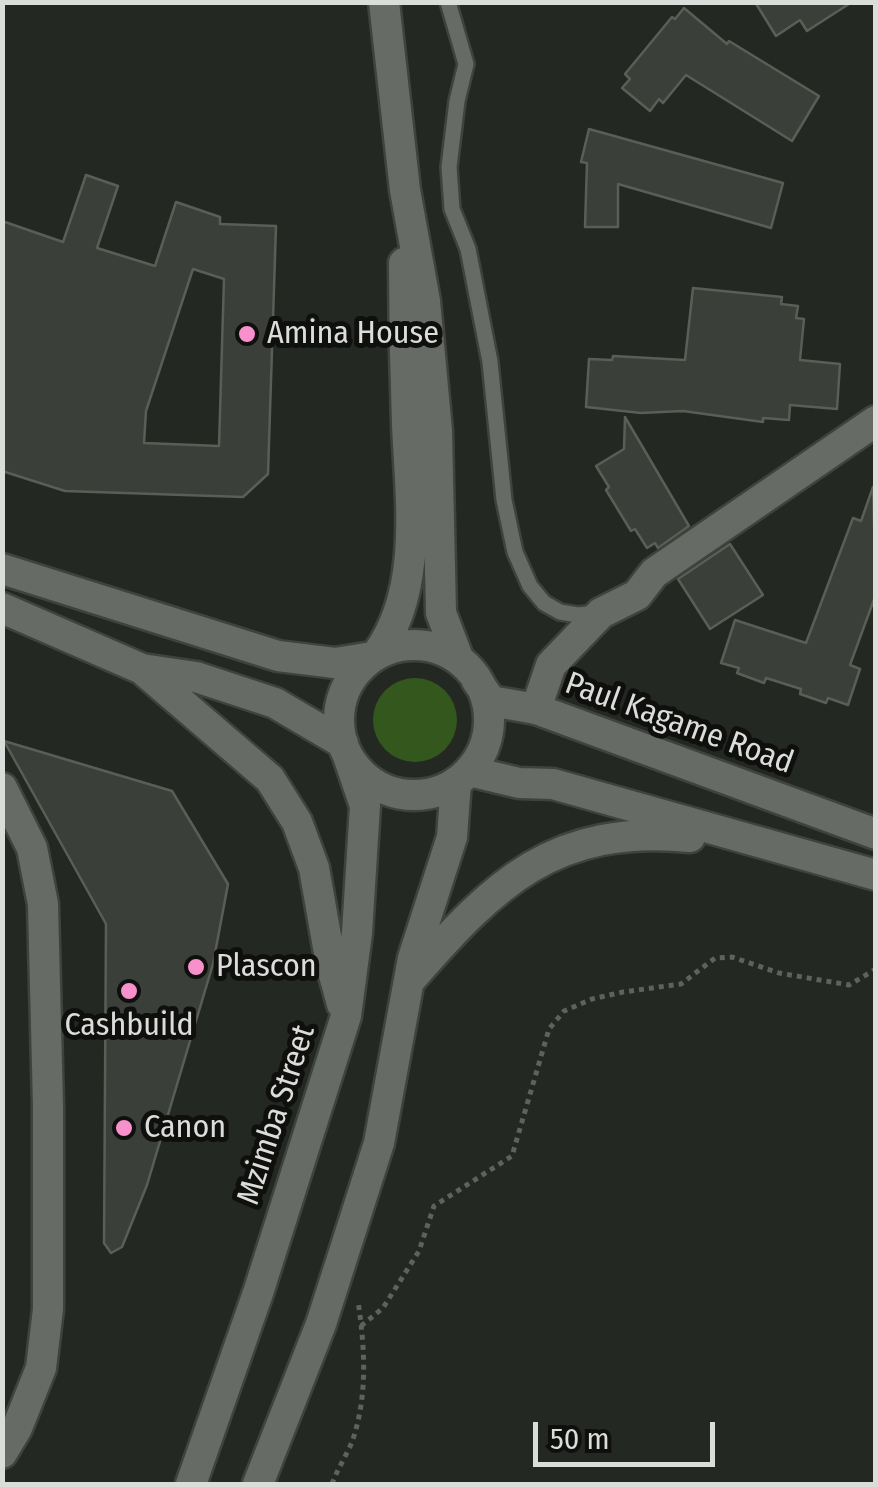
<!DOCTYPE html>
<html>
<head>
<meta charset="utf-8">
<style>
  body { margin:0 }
  #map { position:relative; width:878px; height:1487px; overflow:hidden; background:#242823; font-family:"Fira Sans Condensed",sans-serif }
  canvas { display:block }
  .frame { position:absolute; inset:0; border:5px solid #dbddda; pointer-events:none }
  .scale { position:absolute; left:533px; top:1422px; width:182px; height:45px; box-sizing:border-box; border:5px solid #dbddda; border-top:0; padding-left:12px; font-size:30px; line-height:35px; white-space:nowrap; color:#dbddda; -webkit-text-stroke:8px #0f100e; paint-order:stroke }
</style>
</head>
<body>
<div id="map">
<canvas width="878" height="1487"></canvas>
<div class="frame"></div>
<div class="scale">50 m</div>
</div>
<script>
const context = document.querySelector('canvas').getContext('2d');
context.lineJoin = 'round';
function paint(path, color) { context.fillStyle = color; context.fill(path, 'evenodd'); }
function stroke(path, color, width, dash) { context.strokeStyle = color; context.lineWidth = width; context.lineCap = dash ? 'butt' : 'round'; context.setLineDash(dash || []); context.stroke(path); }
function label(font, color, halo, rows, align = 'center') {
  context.font = font + ' "Fira Sans Condensed",sans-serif'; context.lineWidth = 10; context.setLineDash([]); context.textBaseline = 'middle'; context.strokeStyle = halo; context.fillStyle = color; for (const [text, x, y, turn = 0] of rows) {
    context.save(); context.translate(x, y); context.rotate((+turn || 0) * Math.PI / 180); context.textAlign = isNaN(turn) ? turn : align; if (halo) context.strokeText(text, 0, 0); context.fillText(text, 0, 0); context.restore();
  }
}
paint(new Path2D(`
  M373 720a42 42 0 1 1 84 0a42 42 0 1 1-84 0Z`), '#34571e');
const building = new Path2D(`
  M755,2h97l-45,29 -7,-11 -24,16z
  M684,8l43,36 2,-3 90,55 -27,45 -106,-66 -23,28 -4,-4 -9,12 -28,-23 8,-9 -5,-5 47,-57 3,2z
  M589,129l194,54 -12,45 -153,-44v43h-33l2,-64 -6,-1z
  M86,175l32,11 -21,62 58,18 21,-64 44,15v7l56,2 -8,248 -25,23 -178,-6 -63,-20v-250l61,21zM193,269l31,10 -5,167 -75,-3 2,-32z
  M693,288l89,9 -1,7 17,2 -2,12 8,1 -4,41 40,4 -3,45 -47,-4 -1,15 -26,-2v4l-80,-11 -42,2 -55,-6 3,-48 23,1 1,-4 72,4z
  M625,417l64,109 -31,22 -3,-5 -8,5 -12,-19 -4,2 -25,-41 3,-3 -13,-21 28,-17z
  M873,487l3,107 -26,71 10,4 -12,36 -20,-7 -2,5 -26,-9 1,-5 -35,-11 -2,5 -27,-10 2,-5 -18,-5 14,-43 71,23 47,-125 8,3z
  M730,544l33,51 -53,34 -32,-50z
  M4,741l168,50 56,93 -15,80 -66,221 -25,62 -11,6 -7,-10 2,-319z`);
paint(building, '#3b3f39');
stroke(building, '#595e57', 2.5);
const lane = new Path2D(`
  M448,2l18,62 -9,37 -8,66 3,42 16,40 22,113 14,138 11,52 15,34 14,17 16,9 18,3 19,-2`);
const street = new Path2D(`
  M536,709l15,-44 50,-52 36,-18 17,-22 222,-152
  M2,788l30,60 11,56 5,202v203l-7,59 -24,60 -15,25`);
const secondary = new Path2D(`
  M384,2l21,188 20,111 12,130 4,182 18,47
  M2,569l276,87 57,7 37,-6
  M2,608l140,61 54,8 79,26 68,40
  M339 720a75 75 0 1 1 150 0a75 75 0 1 1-150 0Z
  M377,654c47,-64 33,-156 30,-230 -2,-54 -3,-108 -3,-161
  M142,669l128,110 27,43 17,46 17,96 11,40
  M477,681l14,20 45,8 340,125
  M469,771l50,12 34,1 323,91
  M412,978c83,-95 142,-154 278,-141
  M191,1484l67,-191 88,-277 11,-83 8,-127 -17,-50
  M258,1484l63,-160 58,-181 34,-185 39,-121 4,-55`);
stroke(lane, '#3f423d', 20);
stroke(street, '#3f423d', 35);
stroke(secondary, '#3f423d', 35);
stroke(new Path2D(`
  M361,1326l22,-18 36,-57 15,-45 78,-50 37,-127 15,-18 28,-12 31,-7 58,-8 34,-26 17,-1 47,16 70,12 27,-16
  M332,1484c5,-14 14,-28 20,-42 16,-46 13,-94 6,-141`), '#5e615d', 5, [5, 5]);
stroke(lane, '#676b65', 15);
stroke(street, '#676b65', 30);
stroke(secondary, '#676b65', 30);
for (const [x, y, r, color] of [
  [247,334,10,"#f890cc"],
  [196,967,10,"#f890cc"],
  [129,991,10,"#f890cc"],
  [124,1128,10,"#f890cc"]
]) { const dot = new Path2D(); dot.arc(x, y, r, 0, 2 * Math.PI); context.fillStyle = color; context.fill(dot); stroke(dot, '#0f100e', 4); }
label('32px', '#dbddda', '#0f100e', [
  ["Amina House",267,334],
  ["Plascon",216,967],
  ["Cashbuild",129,1026,"center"],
  ["Canon",144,1128]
], 'left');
label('32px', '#dbddda', '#0f100e', [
  ["Paul Kagame Road",679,724,20],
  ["Mzimba Street",277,1115,-72]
]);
</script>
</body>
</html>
